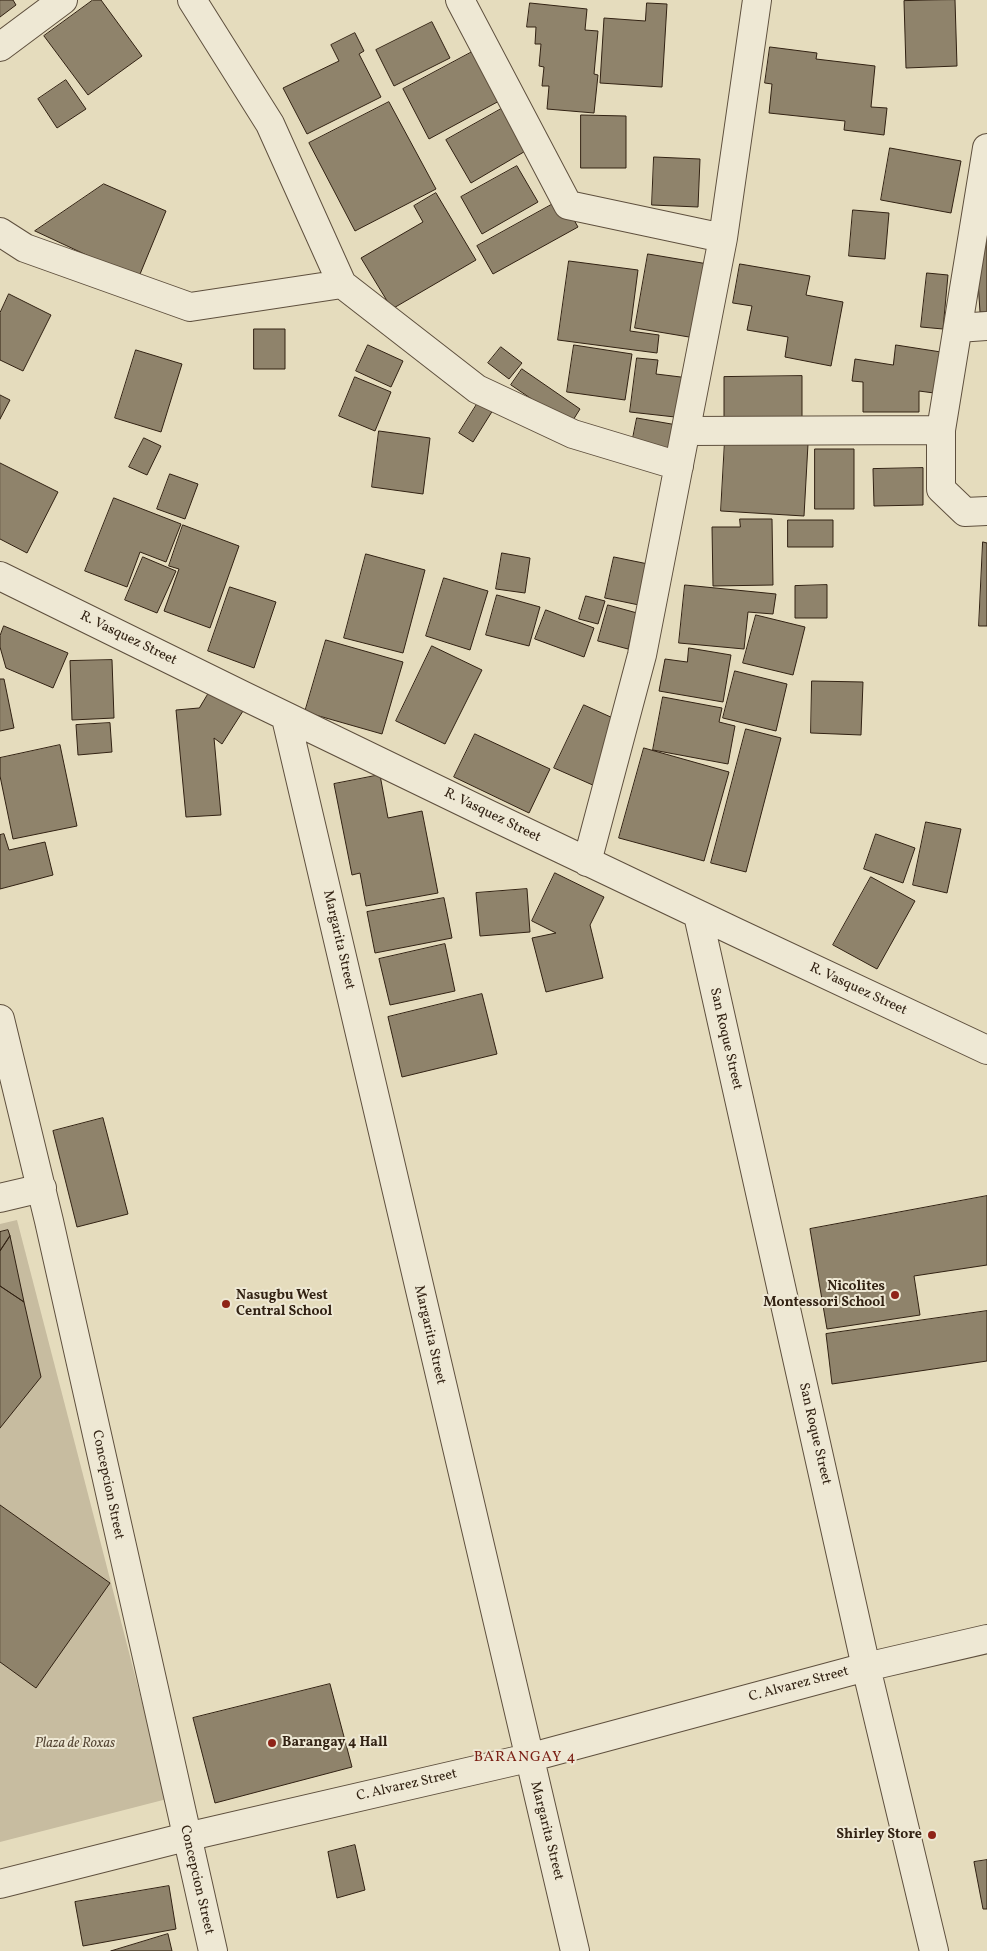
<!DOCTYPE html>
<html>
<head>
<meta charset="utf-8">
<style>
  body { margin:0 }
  canvas { display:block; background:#e5dcbd }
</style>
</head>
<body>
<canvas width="987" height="1951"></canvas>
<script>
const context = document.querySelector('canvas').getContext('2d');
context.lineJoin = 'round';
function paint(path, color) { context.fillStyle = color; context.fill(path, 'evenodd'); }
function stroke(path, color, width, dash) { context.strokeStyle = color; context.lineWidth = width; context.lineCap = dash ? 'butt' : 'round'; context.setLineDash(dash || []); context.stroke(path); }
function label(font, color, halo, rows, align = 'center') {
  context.font = font + ' Vollkorn,serif'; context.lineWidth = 4; context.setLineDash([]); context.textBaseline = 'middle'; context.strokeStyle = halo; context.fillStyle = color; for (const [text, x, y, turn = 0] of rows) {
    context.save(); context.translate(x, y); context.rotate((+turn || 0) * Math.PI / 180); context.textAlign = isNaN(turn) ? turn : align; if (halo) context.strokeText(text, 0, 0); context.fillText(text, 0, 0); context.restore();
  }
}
paint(new Path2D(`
  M17,1220l150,579 -167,43v-618z`), '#c7bca0');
const building = new Path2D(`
  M0,0h13l3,5 -16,12z
  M93,0h8l41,56 -54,39 -44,-59z
  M955,0l2,66 -51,2 -2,-67z
  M530,3l57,6 -2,21 13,1 -4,43 4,1 -4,38 -47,-4 2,-23h-7l2,-19 -5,-1 2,-22h-6l1,-17h-9z
  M647,3l20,1 -5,83 -62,-4 4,-65 41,3z
  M432,22l18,36 -56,28 -18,-36z
  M355,33l9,18 -5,3 22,43 -74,37 -24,-46 56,-27 -8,-16z
  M770,47l47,6 -1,6 59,7 -4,41 16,1 -3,27 -40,-5 1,-9 -76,-8 3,-29 -7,-1z
  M474,51l27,49 -72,39 -26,-50z
  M66,80l20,29 -29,19 -19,-29z
  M389,102l47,87 -81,42 -46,-88z
  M510,104l24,42 -63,37 -25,-43z
  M581,115l45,1v52h-45z
  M890,148l71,13 -10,52 -70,-13z
  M654,157l46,2 -2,48 -46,-2z
  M517,166l21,36 -56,32 -21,-37z
  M104,184l62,27 -28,68 -103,-48z
  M436,193l40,67 -84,49 -31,-51 62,-36 -9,-16z
  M562,199l16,28 -85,47 -16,-28z
  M853,210l36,3 -4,46 -36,-3z
  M987,233v79h-7l-5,-78z
  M648,254l60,10 -13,74 -60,-10z
  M569,261l69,9 -8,61 29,4 -2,18 -99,-13z
  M740,264l70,12 -4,19 37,7 -12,64 -46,-9 3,-20 -41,-7 5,-24 -19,-3z
  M927,273l21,2 -5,54 -22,-2z
  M9,294l42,21 -28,56 -23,-11v-47z
  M254,329h31v40h-31z
  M368,345l35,16 -12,26 -35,-16z
  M574,345l58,9 -7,46 -58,-8z
  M896,345l45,7 -7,41 -15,-2v21h-56v-30l-11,-1 3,-22 38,6z
  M501,347l21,16 -13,16 -21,-16z
  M136,350l46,14 -21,68 -46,-14z
  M637,358l21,2 -2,14 33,4 -5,40 -54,-6z
  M522,369l58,40 -10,16 -59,-40z
  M802,376v51h-78v-50z
  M355,377l36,15 -16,39 -36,-15z
  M0,395l10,5 -10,19z
  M479,401l14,9 -20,32 -14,-9z
  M637,418l40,7 -5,30 -41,-7z
  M379,431l51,7 -7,56 -51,-7z
  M144,438l17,8 -14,29 -18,-8z
  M725,440l83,4 -4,72 -83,-5z
  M815,449h39v60h-39z
  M0,463l58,29 -31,61 -27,-14z
  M923,468v37l-49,1 -1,-37z
  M170,474l28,10 -13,35 -28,-10z
  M114,498l67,26 -15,38 -26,-10 -13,35 -42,-16z
  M740,519h32l1,66 -60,1 -1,-59h28z
  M788,520h45v27h-45z
  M183,525l56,21 -29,82 -46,-17 15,-42 -10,-3z
  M983,542l4,1v83h-8z
  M502,553l28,5 -5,35 -29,-4z
  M366,554l59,16 -22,83 -59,-15z
  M143,557l33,14 -19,42 -32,-13z
  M614,557l34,7 -9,41 -34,-7z
  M444,578l44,13 -18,59 -44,-14z
  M685,585l91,9 -3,20 -25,-2 -4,37 -65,-6z
  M827,585v33h-32v-32z
  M230,587l46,15 -22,66 -46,-17z
  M497,595l43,12 -11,39 -43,-11z
  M586,596l19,5 -7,23 -19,-5z
  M608,605l29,8 -9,36 -30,-8z
  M546,610l48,18 -10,29 -49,-18z
  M756,615l49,12 -12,48 -50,-12z
  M4,626l64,27 -15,35 -47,-20 -6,-21v-11z
  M326,640l77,22 -21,72 -77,-22z
  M432,646l50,24 -37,74 -49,-23z
  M689,648l42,7 -8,47 -64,-11 6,-32 22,3z
  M112,660l2,58 -42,2 -2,-59z
  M735,671l52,13 -11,47 -53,-13z
  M0,679h4l10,49 -14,3z
  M812,681l51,1 -2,53 -50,-2z
  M210,691l33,20 -21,33 -8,-6 7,77 -35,2 -10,-107 23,-2z
  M663,697l59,11 -3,14 16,4 -7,38 -75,-14z
  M584,705l40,18 -29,63 -41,-18z
  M110,723l2,29 -34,3 -2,-30z
  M746,729l35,9 -35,134 -35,-9z
  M475,734l75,35 -21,44 -75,-36z
  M60,745l17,81 -64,13 -13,-63v-18z
  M644,748l85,24 -25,89 -85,-23z
  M380,775l8,43 34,-7 16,82 -72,13 -6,-33 -8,2 -18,-91z
  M926,822l35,7 -14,64 -34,-8z
  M4,834l5,16 36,-8 8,33 -53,14v-54z
  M876,834l39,14 -12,35 -39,-14z
  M555,873l49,24 -14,28 13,53 -57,14 -14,-54 24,-5 -24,-12z
  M871,877l44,24 -38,68 -44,-24z
  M527,889l3,43 -50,4 -4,-43z
  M444,898l8,40 -77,15 -8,-41z
  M445,944l10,47 -65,14 -11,-46z
  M482,994l15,60 -95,23 -14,-60z
  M103,1118l25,96 -51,13 -24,-96z
  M987,1196v69l-73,11 6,39 -93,14 -17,-100z
  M8,1230l2,6 -10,15v-19z
  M10,1236l14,66 -24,-16v-35z
  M0,1286l24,16 17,75 -41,51z
  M987,1311v50l-155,23 -6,-50z
  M0,1505l110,78 -74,105 -36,-26z
  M330,1684l22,83 -137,36 -22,-85z
  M355,1845l10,45 -28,8 -9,-46z
  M987,1860v49h-4l-9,-47z
  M169,1886l7,43 -93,17 -8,-44z
  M168,1934l4,17h-61z`);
paint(building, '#8f836b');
stroke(building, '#322213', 1);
const street = new Path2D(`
  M192,0l78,124 72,160 135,105 96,45 106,32
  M460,0l108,205 155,33
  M0,47l63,-47
  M987,148l-46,282v59l24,23 22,-1
  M0,232l25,16 165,59 152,-23
  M958,328l29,-2
  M686,431l255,-1
  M0,576c327,162 656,320 987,474
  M286,718l289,1233
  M587,862l55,-207 81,-417 34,-238
  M698,915l168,752 68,284
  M0,1019l49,202 164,730
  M0,1198l42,-10
  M0,1884l186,-47 342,-79 338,-91 121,-28`);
stroke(street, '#5f503e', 30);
stroke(street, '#eee8d4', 28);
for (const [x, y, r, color] of [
  [895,1295,5,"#8f2418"],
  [226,1304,5,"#8f2418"],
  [272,1743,5,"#8f2418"],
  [932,1835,5,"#8f2418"]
]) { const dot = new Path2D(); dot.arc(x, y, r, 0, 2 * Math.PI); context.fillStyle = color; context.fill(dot); stroke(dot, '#eee8d4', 2); }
label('14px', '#322213', '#eee8d4', [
  ["R. Vasquez Street",128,639,26],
  ["R. Vasquez Street",492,816,26],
  ["Margarita Street",338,940,77],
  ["R. Vasquez Street",858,990,25],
  ["San Roque Street",725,1039,77],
  ["Margarita Street",429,1335,77],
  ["San Roque Street",814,1434,77],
  ["Concepcion Street",107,1485,78],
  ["C. Alvarez Street",799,1685,-15],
  ["C. Alvarez Street",407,1786,-13],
  ["Margarita Street",546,1831,76],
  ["Concepcion Street",196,1880,77]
]);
label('bold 14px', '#322213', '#eee8d4', [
  ["Nicolites",885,1287],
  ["Montessori School",885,1303],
  ["Nasugbu West",236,1296,"left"],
  ["Central School",236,1312,"left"],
  ["Barangay 4 Hall",282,1743,"left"],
  ["Shirley Store",922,1835]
], 'right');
label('italic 14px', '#574836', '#eee8d4', [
  ["Plaza de Roxas",75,1744]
]);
context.letterSpacing = '1px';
label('15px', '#7a1f14', '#eee8d4', [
  ["BARANGAY 4",525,1758]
]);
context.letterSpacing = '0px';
</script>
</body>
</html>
